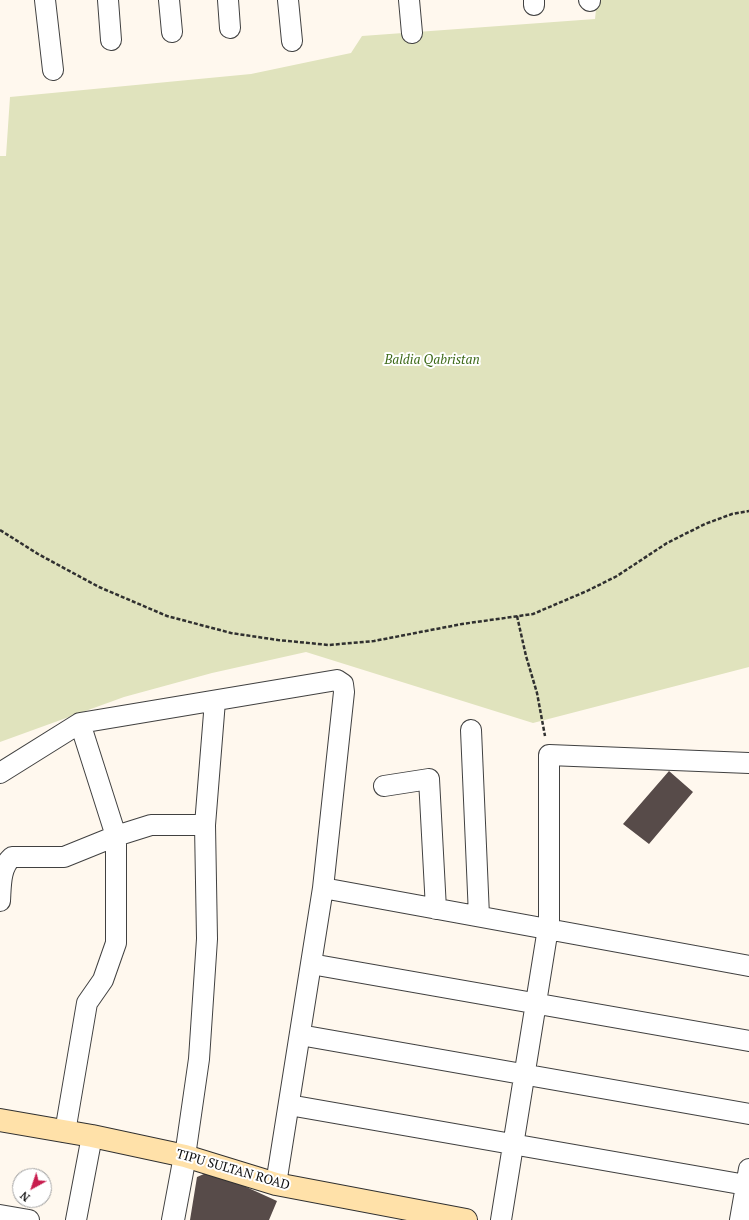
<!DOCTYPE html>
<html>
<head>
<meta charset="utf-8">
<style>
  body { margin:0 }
  #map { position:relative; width:749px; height:1220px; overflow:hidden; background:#fff8ee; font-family:"PT Serif",serif }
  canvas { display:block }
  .north { position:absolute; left:12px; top:1168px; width:40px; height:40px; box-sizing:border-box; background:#fff; border:1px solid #9f9f9f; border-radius:50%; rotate:220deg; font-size:11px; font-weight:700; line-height:16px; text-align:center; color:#0e0e0e }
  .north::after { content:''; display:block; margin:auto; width:14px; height:18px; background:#c81c4e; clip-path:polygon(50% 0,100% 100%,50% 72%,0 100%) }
</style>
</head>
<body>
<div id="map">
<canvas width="749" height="1220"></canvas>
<div class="north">N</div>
</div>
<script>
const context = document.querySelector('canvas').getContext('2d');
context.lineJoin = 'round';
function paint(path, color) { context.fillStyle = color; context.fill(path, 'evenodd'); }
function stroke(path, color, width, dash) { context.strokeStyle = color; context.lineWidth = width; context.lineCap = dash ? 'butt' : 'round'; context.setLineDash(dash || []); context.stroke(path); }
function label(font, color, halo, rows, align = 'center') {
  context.font = font + ' "PT Serif",serif'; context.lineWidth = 4; context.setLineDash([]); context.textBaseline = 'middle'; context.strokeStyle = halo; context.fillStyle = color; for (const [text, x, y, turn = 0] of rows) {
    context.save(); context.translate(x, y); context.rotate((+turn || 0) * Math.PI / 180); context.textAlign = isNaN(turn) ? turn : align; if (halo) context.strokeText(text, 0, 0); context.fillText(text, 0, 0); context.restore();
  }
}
paint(new Path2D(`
  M597,0h152v667l-216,56 -227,-71 -94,21 -88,24 -124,45v-586h6l4,-59 241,-23 100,-21 11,-17 233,-17z`), '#e0e3bd');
paint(new Path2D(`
  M669,771l24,21 -44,52 -26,-20z
  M211,1171l66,30 -8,19h-79l7,-43z`), '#574b49');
const minor = new Path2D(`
  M45,0l8,70
  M108,0l3,40
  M169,0l3,32
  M228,0l2,28
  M288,0l4,41
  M409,0l3,33
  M534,0v5
  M589,0l1,1
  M471,730l8,186
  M0,773l80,-50 257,-43 6,4 1,8 -21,196 -47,296
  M384,786l45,-7 7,130
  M323,888l426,78
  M0,901c1,-16 0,-33 12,-44h52l52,-21 35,-11h54
  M311,964l438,77
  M300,1035l449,79
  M289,1105l457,80
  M65,1132l22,-129 16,-23 13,-37v-107l-36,-113
  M185,1156l14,-97 8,-120 -2,-114 10,-124
  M0,1215l29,5
  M76,1220l16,-84
  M501,1220l48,-298v-167l200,8
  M740,1220l9,-51`);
const tertiary = new Path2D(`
  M173,1220l12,-64`);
const secondary = new Path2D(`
  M0,1120l92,16 93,20 91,28 190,36`);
stroke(minor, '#414141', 22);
stroke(tertiary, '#414141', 24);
stroke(secondary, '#303030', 24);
stroke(new Path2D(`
  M0,530l38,24 61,33 68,29 64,17 47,7 51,5 45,-4 88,-17 71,-10 54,-23 30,-15 50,-33 38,-19 27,-10 17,-3
  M517,616l9,40 11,37 8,43`), '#303030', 2.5, [4, 2]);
stroke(minor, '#fff', 20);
stroke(tertiary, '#fff', 22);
stroke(secondary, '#ffe1a9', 22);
label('italic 13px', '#3e6a19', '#fff', [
  ["Baldia Qabristan",432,360]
]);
label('13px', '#0e0e0e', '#fff', [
  ["TIPU SULTAN ROAD",233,1170,16]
]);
</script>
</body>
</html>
